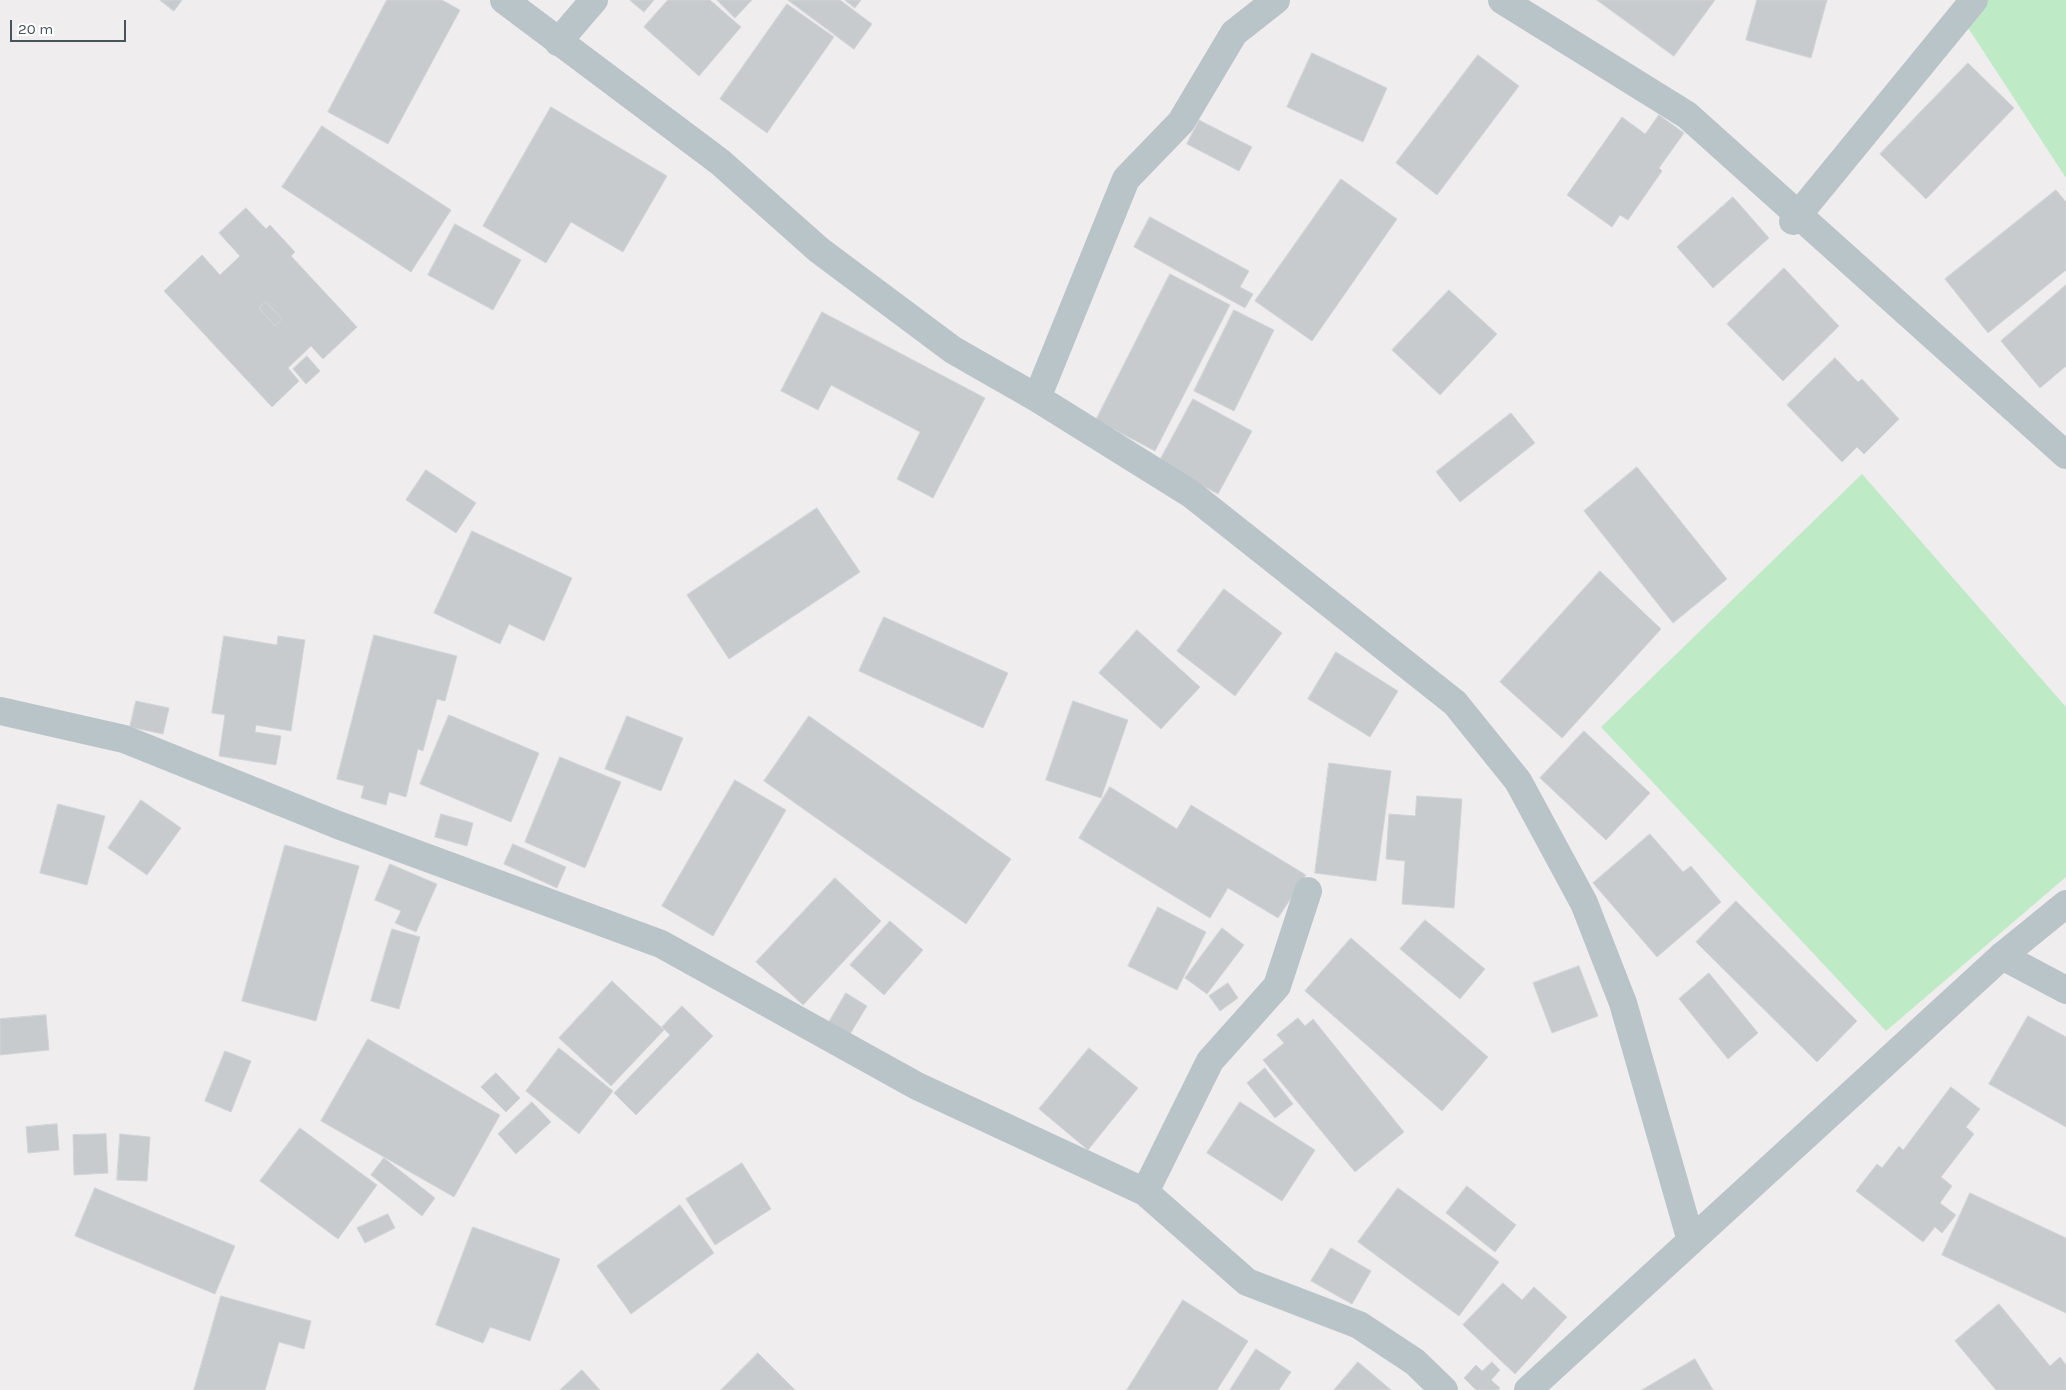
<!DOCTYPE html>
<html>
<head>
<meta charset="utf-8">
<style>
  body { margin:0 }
  #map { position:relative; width:2066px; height:1390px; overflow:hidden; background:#efedee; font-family:Karla,sans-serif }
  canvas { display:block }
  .scale { position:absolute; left:10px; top:20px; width:116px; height:22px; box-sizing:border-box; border:2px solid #475459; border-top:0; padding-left:6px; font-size:15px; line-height:18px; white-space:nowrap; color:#475459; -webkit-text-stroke:4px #fff; paint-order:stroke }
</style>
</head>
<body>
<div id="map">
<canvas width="2066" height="1390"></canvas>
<div class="scale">20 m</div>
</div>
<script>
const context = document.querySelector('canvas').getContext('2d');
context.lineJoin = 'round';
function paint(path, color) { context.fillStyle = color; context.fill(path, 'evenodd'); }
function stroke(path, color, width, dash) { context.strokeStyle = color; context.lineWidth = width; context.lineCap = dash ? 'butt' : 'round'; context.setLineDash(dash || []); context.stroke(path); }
paint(new Path2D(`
  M1988,0h78v178l-105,-161z
  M1862,474l204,233v170l-180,154 -285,-304z`), '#bfeac6');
const building = new Path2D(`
  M160,0h22l-8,11z
  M387,0h55l18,10 -72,134 -60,-32z
  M630,0h24l-10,12z
  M668,0h42l31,27 -42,49 -55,-49z
  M717,0h35l-17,18z
  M788,0h52l32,24 -18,25z
  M845,0h16l-6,8z
  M1597,0h118l-41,56z
  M1757,0h70l-16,58 -65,-18z
  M787,4l47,33 -67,96 -47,-34z
  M1312,53l75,35 -24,54 -76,-35z
  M1478,55l41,31 -82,109 -41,-32z
  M1968,63l46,45 -88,91 -46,-45z
  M551,107l116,69 -44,76 -52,-30 -25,41 -63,-37z
  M1659,115l25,18 -25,35 3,3 -34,49 -8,-5 -8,12 -45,-32 55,-78 23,17z
  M1199,120l53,27 -13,24 -52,-27z
  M322,126l129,84 -40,62 -129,-85z
  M1341,179l56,40 -85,122 -57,-40z
  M2056,190l10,12v68l-78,63 -43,-54z
  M1733,197l36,41 -56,50 -36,-41z
  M246,208l20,21 4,-4 25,27 -4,4 66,71 -34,32 -12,-13 -23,22 11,13 -27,26 -108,-116 38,-36 18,20 20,-19 -21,-23zM266,302l16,17 -7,7 -16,-18z
  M1150,217l99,54 -9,16 13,7 -8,14 -111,-61z
  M455,224l66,36 -28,50 -65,-35z
  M1784,268l55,58 -56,55 -56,-57z
  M1170,274l60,31 -75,146 -59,-31z
  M2066,285v81l-26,22 -39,-47z
  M1449,290l48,44 -57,61 -48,-45z
  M266,302l16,17 -7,7 -16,-18z
  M1234,310l40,20 -40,81 -40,-20z
  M822,312l163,86 -52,100 -36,-19 23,-47 -89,-47 -13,25 -37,-19z
  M307,356l13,15 -14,13 -13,-15z
  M1835,358l23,24 4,-3 37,40 -35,35 -7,-7 -15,15 -55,-57z
  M1193,399l59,32 -34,63 -59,-32z
  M1511,413l24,30 -75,59 -24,-30z
  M1637,467l90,112 -54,44 -89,-112z
  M426,470l50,33 -20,30 -50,-33z
  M817,508l43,64 -131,87 -42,-64z
  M472,531l100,47 -28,63 -35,-17 -9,20 -66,-31z
  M1600,571l61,58 -99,109 -62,-56z
  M1224,589l58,44 -47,63 -58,-45z
  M884,617l124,56 -25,55 -124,-57z
  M1137,630l63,57 -39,42 -62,-56z
  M374,635l83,21 -12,45 -8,-2 -14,52 -5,-2 -12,48 -17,-5 -3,13 -25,-7 3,-12 -27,-7z
  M224,636l53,9 1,-9 27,4 -14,91 -35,-6 -1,7 26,4 -5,29 -57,-9 6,-41 -13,-2z
  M1336,652l62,39 -28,46 -62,-38z
  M136,701l33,7 -6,26 -33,-7z
  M1073,701l55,19 -27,78 -55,-18z
  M449,715l90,38 -28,69 -91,-38z
  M627,716l56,22 -22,53 -56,-22z
  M809,716l202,143 -45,65 -202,-143z
  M1584,731l66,62 -44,47 -66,-62z
  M560,757l61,25 -36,86 -60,-26z
  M1329,763l62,8 -15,110 -61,-8z
  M735,780l51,30 -73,126 -51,-30z
  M1110,787l67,42 14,-24 115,70 -28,43 -50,-30 -18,30 -131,-80z
  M1417,796l45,3 -8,109 -52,-4 3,-43 -19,-2 3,-45 26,2z
  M141,800l40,28 -34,47 -39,-27z
  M58,804l47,12 -18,69 -47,-12z
  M441,814l32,9 -6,23 -32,-9z
  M1650,834l33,38 8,-6 30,36 -64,55 -64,-74z
  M513,844l53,23 -9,21 -53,-24z
  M285,845l74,21 -43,155 -74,-20z
  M390,864l47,20 -21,48 -21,-9 6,-12 -26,-11z
  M835,878l46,43 -78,84 -47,-43z
  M1736,901l121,120 -40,41 -121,-120z
  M1158,907l48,25 -29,58 -49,-24z
  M1425,920l60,49 -25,30 -60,-50z
  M890,921l33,29 -39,45 -34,-30z
  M1222,928l22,17 -37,49 -22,-16z
  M392,929l28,8 -21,72 -28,-8z
  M1351,938l137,119 -46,54 -137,-120z
  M1579,966l19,50 -46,17 -19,-50z
  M1709,973l49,60 -30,26 -49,-60z
  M612,981l52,49 -53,56 -52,-48z
  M1228,983l10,15 -18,13 -11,-15z
  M846,993l21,13 -17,28 -21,-12z
  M682,1006l31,30 -77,79 -22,-22 56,-58 -8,-8z
  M46,1015l3,35 -49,5v-36z
  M2028,1016l38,21v90l-77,-43z
  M1298,1018l7,8 8,-7 91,113 -49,40 -92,-112 21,-17 -7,-8z
  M368,1039l132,76 -46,82 -133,-76z
  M559,1048l54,43 -34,43 -53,-43z
  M1089,1048l49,40 -50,62 -49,-41z
  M225,1051l26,10 -20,51 -26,-11z
  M1265,1068l28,36 -18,14 -28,-35z
  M496,1073l24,25 -14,14 -25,-25z
  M1951,1087l29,22 -14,18 8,7 -33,43 11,9 -12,17 16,12 -14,18 -7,-6 -12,15 -67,-51 21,-27 5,4 17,-22 4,4z
  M532,1102l19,20 -35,32 -18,-20z
  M1240,1102l75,48 -33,51 -75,-48z
  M57,1124l2,26 -31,3 -2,-26z
  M300,1128l77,57 -39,54 -78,-58z
  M106,1134l2,39 -34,2 -1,-40z
  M120,1134l30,3 -3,44 -30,-1z
  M384,1158l51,40 -13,18 -51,-41z
  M742,1163l29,46 -56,36 -29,-46z
  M1467,1186l49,39 -21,27 -49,-39z
  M95,1188l140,58 -20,48 -140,-58z
  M1398,1188l101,74 -40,54 -101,-74z
  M1970,1193l96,45v75l-124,-58z
  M680,1205l34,48 -83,61 -34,-48z
  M388,1214l7,14 -30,15 -8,-15z
  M473,1227l87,32 -30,82 -40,-14 -7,16 -47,-18z
  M1331,1248l40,23 -19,33 -41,-23z
  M1503,1283l19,17 12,-13 33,30 -52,57 -52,-49z
  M221,1296l90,25 -7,28 -25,-7 -14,48h-71z
  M1183,1300l65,41 -31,49h-90z
  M1999,1304l51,62 10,-9 6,8v25h-70l-41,-49z
  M1256,1349l35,23 -12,18h-49z
  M758,1353l37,37h-74z
  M1695,1359l18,31h-71z
  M1358,1362l33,28h-57z
  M1492,1362l8,8 -9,10 9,8 -2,2h-22l-12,-12 12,-13 6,6z
  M582,1370l18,20h-40z`);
paint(building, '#c7cbce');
stroke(building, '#d1d5d8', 1);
stroke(new Path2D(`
  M504,0l216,162 99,88 134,100 84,48 154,96 264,209 63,78 66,122 39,100 68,238
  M1502,0l185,115 379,340
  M558,42l36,-42
  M1793,221l181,-221
  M1037,398l89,-219 55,-57 53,-89 42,-33
  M0,711l124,28 214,86 323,119 256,142 228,106 102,90 112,43 56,37 29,28
  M2002,956l64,34
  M1145,1192l65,-131 67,-75 31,-95
  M1528,1390l474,-434 64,-52`), '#b9c4c9', 28);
</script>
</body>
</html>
